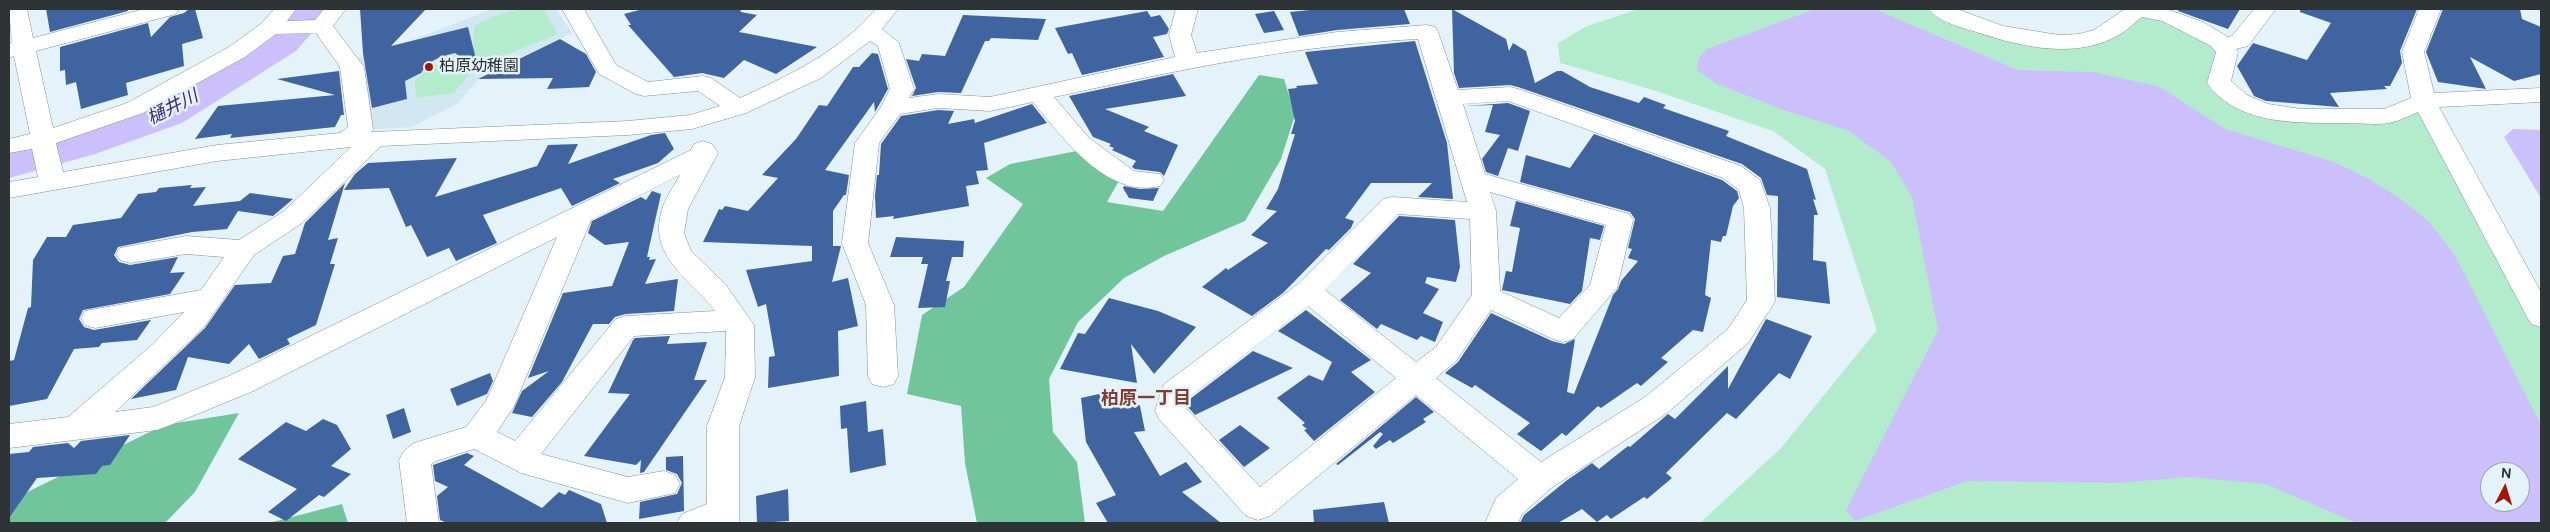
<!DOCTYPE html>
<html>
<head>
<meta charset="utf-8">
<style>
  body { margin:0 }
  #map { position:relative; width:2550px; height:532px; overflow:hidden; background:#e4f3f9; font-family:"DM Sans",sans-serif }
  canvas { display:block }
  .frame { position:absolute; inset:0; border:10px solid #2e3336; pointer-events:none }
  .north { position:absolute; left:2480px; top:462px; width:50px; height:50px; box-sizing:border-box; background:#e4f3f9; border:1px solid #9ba6ab; border-radius:50%; rotate:5deg; font-size:14px; font-weight:700; line-height:20px; text-align:center; color:#2e3336 }
  .north::after { content:''; display:block; margin:auto; width:18px; height:22px; background:#a61402; clip-path:polygon(50% 0,100% 100%,50% 72%,0 100%) }
</style>
</head>
<body>
<div id="map">
<canvas width="2550" height="532"></canvas>
<div class="frame"></div>
<div class="north">N</div>
</div>
<script>
const context = document.querySelector('canvas').getContext('2d');
context.lineJoin = 'round';
function paint(path, color) { context.fillStyle = color; context.fill(path, 'evenodd'); }
function stroke(path, color, width, dash) { context.strokeStyle = color; context.lineWidth = width; context.lineCap = dash ? 'butt' : 'round'; context.setLineDash(dash || []); context.stroke(path); }
function label(font, color, halo, rows, align = 'center') {
  context.font = font + ' "DM Sans","Noto Sans JP",sans-serif'; context.lineWidth = 5; context.setLineDash([]); context.textBaseline = 'middle'; context.strokeStyle = halo; context.fillStyle = color; for (const [text, x, y, turn = 0] of rows) {
    context.save(); context.translate(x, y); context.rotate((+turn || 0) * Math.PI / 180); context.textAlign = isNaN(turn) ? turn : align; if (halo) context.strokeText(text, 0, 0); context.fillText(text, 0, 0); context.restore();
  }
}
paint(new Path2D(`
  M492,9h64l16,24 -91,43 -23,27 -46,24 -45,3 -11,-72 31,-8z`), '#d1e7f2');
paint(new Path2D(`
  M520,9h23l15,25 -83,33 -21,26 -38,5 -1,-18 18,-14 40,-11 1,-29 20,-10z
  M1639,9h293l119,37 57,-6 30,-22 -1,-8 82,31v42l44,27 124,6 37,-15 117,218v204h-841l81,-75 96,-118 -52,-161 -52,-38 -123,-42 -90,-26 -2,-20 29,-17zM2490,472h30v30h-30z`), '#b3ebcd');
paint(new Path2D(`
  M1259,75l25,4 11,36 -14,44 -36,62 -81,35 -40,22 -46,44 -29,57 4,53 24,30 8,61h-108l-12,-60 -4,-57 -54,-12 15,-79 42,-28 59,-83 -37,-26 24,-14 77,-15 34,28 -14,25 56,9z
  M239,413l-44,79 -30,31h-156v-22l155,-76z
  M342,504l6,19h-79z`), '#70c59b');
paint(new Path2D(`
  M1815,9h59l144,61 75,2 67,15 65,42 109,33 35,17 33,21 27,22 26,33 86,170v98h-184l-92,-39 -76,-7 -72,6 -150,-2 -112,40 -9,-11 92,-180 -26,-133 -21,-35 -42,-31 -68,-22 -66,-26 -18,-13 1,-11 9,-10zM2490,472h30v30h-30z
  M2513,129l28,1v68l-37,-61z`), '#cbc0fc');
paint(new Path2D(`
  M296,9h36l-36,42 -114,72 -87,31 -86,24v-25l58,-15 87,-31 116,-72z`), '#cbc0fc');
paint(new Path2D(`
  M46,9h81l1,2 -78,21z
  M189,9h6l8,29 -21,6 2,22 -58,17 2,12 -47,14 -5,-27 -10,3 -1,-15 -5,1v-24l88,-24 3,14 19,-20 14,-4z
  M360,9h66l-35,37 77,-19 11,44 -24,-18 -15,4 -13,7 -6,9 -16,8 2,18 -35,9 -9,-55z
  M643,9h97l1,3 16,3 -18,17 78,15 -41,27 -32,-14 -20,18 -22,-5 -28,4 -46,-52h3l-7,-11z
  M1320,9h84l6,15 -73,6 -38,6 -9,-24z
  M1452,9l54,30 3,12 4,-8 13,8 9,32 22,-12h5l28,16 49,16 5,-6 22,8 -3,3 66,23 -3,5 81,33 9,31 -3,-1 5,16h-4l-1,45 13,2 4,42 -53,-7 1,-101 -11,-1 -6,-17 -19,-14 -224,-77 -8,-2 -51,3 -5,-15z
  M2179,9h61l-12,20 -50,-18z
  M2300,9h117l-17,42 2,12 -12,23h-6l3,3 -57,4 9,14 -73,-6 -12,-5 -17,-30 16,-23 54,17 24,-37 -31,-11z
  M2443,9h77l2,10 19,8v47l-27,7 -44,-24 16,32 -48,-7 -12,-30z
  M1147,11l4,6 9,-2 9,14 -2,5 -14,3 11,20 -82,18 -10,-22 -4,1 -13,-26z
  M1274,11l10,19 -20,3 -9,-19z
  M963,15l83,4 -8,21 -47,-2 -2,3h-4l-24,52 -23,-1 -26,4 4,-8 -10,-29 13,2 3,-7 23,2z
  M560,39l26,15 10,18 -7,15 -42,2 6,-11 -75,1z
  M1415,41l32,102 6,56 -35,-2 14,-14h-61l-26,35 9,3 -3,7 -22,22 -3,-1 -43,44 -31,23 -50,-29 24,-19 2,2 40,-27 -17,-8 26,-24 -11,-2 12,-20 17,-55h-4l4,-13 -7,-32 9,-1 -1,-2 22,-2 -13,-32z
  M872,53l6,1 10,35 -13,23 -1,-10 -49,68 24,5 -3,20h-2l-11,16v35h8l-9,36 16,-4 10,48 -20,5 1,45 -71,12 1,-31 6,-1 -9,-52 -8,3 -12,-37 66,-9v-15l-109,-4 16,-33 3,1 3,-4 23,5 30,-33 -16,-3 34,-36 23,-34 8,1 26,-39h6z
  M339,71l5,44h-3l-6,12 -105,11 2,-4 -37,5 23,-33 117,-11 -58,-16z
  M1173,74l13,22 -81,13 44,18 -5,4 34,14 -14,31 -4,-4 -25,-3 -3,-2 4,-6 -24,-11 2,-2 -5,-2 2,-2 -18,-7 -24,-41z
  M1508,103l22,8 -12,40 -10,-3 -10,28 -12,-4 -4,-13 18,-24 -15,-3 8,-27 -27,1z
  M1032,104l15,19 -63,20 4,27 -12,1 3,13 -13,2 3,20 -76,13 1,-3 -18,2 -1,-22 2,-21h2l2,-31 20,-28 37,-6 16,1 -6,13 26,-5 1,4z
  M665,133l9,16 -16,14 -45,16 7,4 -48,23 -11,-18 -78,27 14,28 -41,18 -7,-13 -22,9 -16,-32 -5,2 -17,-39 -45,2 11,-16 13,-11 89,-5 -22,39 102,-31 11,-21 30,-1 -10,20 83,-29z
  M1594,134l128,46 15,11 2,7 -6,8 -7,30h-3l-2,6 -10,-2 -6,55 6,3 -8,34 -10,-2 -32,28 7,4 -27,24 -4,-3 -36,25 -3,-2 -32,30 -4,-3 -21,18 -24,-17 13,-11 -55,-38 -3,3 -27,-15 13,-11 33,-49 61,28 12,3 11,-5 -8,53 7,2 39,-99 5,-6 3,-8 17,-20 -10,-3 4,-9 -4,-1 7,-29 -5,-7 -110,-30 6,-27 44,13z
  M345,183l-17,57 10,-2 -8,26h5l-19,61 -29,14 3,5 -31,15 -10,-15 -20,20 -41,-7 -12,33 -45,9 74,-71 30,-43 36,-2 12,-27 12,-2 10,-31z
  M192,185l-2,3 16,-1 -13,19 47,-5 10,-8 43,6 -20,17 -35,-5 -11,18 -35,3 -74,15 -4,8 5,7 11,3 48,-8 -8,16 15,-1 -15,22 -87,16 -4,9 5,8 10,3 57,-10 -14,20 -35,3 -3,4 -25,2 -27,50 -38,7v-45l5,-1 14,-52 3,-1 2,-47 14,-23h19l7,-12 48,-7 17,-24 18,-2 3,-4z
  M1124,186l16,3 19,-1 -6,13 -24,-3 -6,-10z
  M652,191l9,3 -14,63h3l-1,3 7,-1 -11,25 33,-5 -4,32 -48,3 -11,3 -6,7h-16l-31,58 -30,35 -20,-4 10,-22 27,-20 -21,7 35,-85 49,-7 17,-44 -24,3 -17,-12 4,-12 49,-24 5,3z
  M1516,201l88,25 -4,14 -10,-2 -8,53 -12,13 -68,-14 4,-19 6,1 8,-44 -10,-2z
  M1399,216l56,4 5,47 -4,15 -29,-5 -2,6 14,6 -16,24 20,9 -8,20 -14,-6 -4,4 -36,-16 -4,5 -37,-29 31,-27 -18,-9z
  M896,237l68,4 -1,16h-11l-6,24h4l-5,26 -27,1 10,-44h-7l2,-7h-33z
  M1109,298l49,13 38,16 -42,47 -23,-30 6,39 -77,-14 18,-36 7,1z
  M1306,310l65,50 -20,12 24,20 -61,49 -10,-11 3,-1 -5,-4 3,-2 -28,-25 32,-23 14,6 9,-19 -54,-31z
  M1766,319l46,17 -22,43 -11,-6 -43,46 -9,-6 -61,60 6,5 -25,21 -3,-2 -33,22 -4,-4 -10,7 -15,-13 -24,14h-38l4,-8 42,-34 26,-18 7,6 29,-23 2,1 38,-33 7,5 53,-53v23z
  M670,336l-3,8 40,-2 -13,38h13l-63,92 -4,1 1,-13 -5,5 -52,-9 46,-62 -22,-1 25,-53 2,-2z
  M1253,351l40,17 -98,47 -7,-8 2,-8z
  M490,373l3,8 -6,13 -30,12 -7,-17z
  M1126,388l14,18 5,25 -11,1 26,44 26,-14 16,20 -20,10 39,31h-113l-12,-20 20,-8 -30,-53 -5,-44z
  M1416,397l18,15 -11,7 3,3 -33,21 -3,-3 -14,9 -3,-3 10,-12 -3,-2 -42,33 -2,-1z
  M866,401l2,31 15,-3 3,36 -36,8 -3,-45 -6,1 -1,-23z
  M404,408l7,24 -18,7 -7,-24z
  M323,419l14,6 14,24 -20,17 20,8 -27,23 -5,-2 -33,26 -18,-9 29,-23 -59,-30 48,-37 20,9z
  M1240,425l30,23 -26,19 -25,-27z
  M130,435l-20,30 -8,1 -6,8 -59,4 -28,40v-64l20,-2 4,-5 35,-4 6,5 7,-7z
  M467,453l7,3 -10,9 78,43 17,-16 6,3 4,-5 32,14 6,19h-160l-7,-3 -3,-24 11,-9 -13,-6 -2,-16z
  M683,456l1,55 -45,8 1,-17 37,-8 5,-11 -5,-9 -11,-4v-13z
  M788,489l1,32 -32,2 -1,-27z
  M1384,502l5,21h-75l-1,-13z`), '#3f649f');
const minor = new Path2D(`
  M9,9h18l6,29 111,-29h35l-3,5 -140,37 17,77 74,-25 102,-56 33,-24 12,-14h22l-9,12 28,-1 9,-11h22l-13,17 31,41 9,62 -1,3 256,-11 62,-6 30,-9 -22,-15 -54,5 -8,-2 -37,-20 -37,-65h22l32,56 32,17 55,-6 8,2 29,20c50,-23 99,-46 136,-89h22l-16,20 17,14 15,46 -5,9 29,-4 52,3 185,-40 -6,-22 7,-26h22l-7,26 6,18 140,-21 90,-7 8,2 3,5 20,58 52,-3 8,2 223,77 19,14 10,28 5,93 -4,7 -23,35 -81,70 -116,75 -29,26 -4,9h-33l11,-25 22,-19 -102,-84 -146,121 -12,4 -12,-4 -87,-97 -4,-8 8,-26 135,-101 85,-85 9,-2 75,5 -49,-163c-123,6 -244,32 -364,58l35,41 45,33 26,3 4,6 -4,6c-53,13 -98,-49 -127,-84l-43,9 -52,-3 -38,6 -21,29 -11,100 26,62 4,71 -4,8 -11,3 -11,-3 -4,-8 -2,-71 -24,-62 13,-100 26,-36 9,-18 -12,-43 -8,-5 -49,37 -75,35 -54,16 -64,6 -247,11 -79,77 -48,32 -50,72 -89,85 38,-5 76,-31 462,-226 3,-6 9,-3 9,3 6,9 -30,56 -4,24 7,18 35,34 28,40 1,52 -16,49v97h-62l5,-9 25,-10v-78l18,-49 1,-46 -92,5 -93,118 87,23 36,-6 11,4 5,9 -5,9 -47,10 -107,-30 -47,-24 -38,12 -5,3 8,59h-32l-8,-63 5,-9 10,-8 52,-16 20,-26 71,-164 -306,155 -83,34 -11,4 -148,18v-24l59,-7 84,-72 32,-33 -89,16 -10,-3 -4,-7 4,-7 116,-21 23,-33 -38,-3 -56,9 -10,-3 -4,-6 4,-6 66,-12 53,4 45,-29 67,-64 -134,14 -208,37v-16l29,-5 -6,-28 -23,4v-14l21,-5 -16,-78 -5,2v-14l3,-1zM316,33l24,34 8,60 -8,6 -123,12 -154,27 -7,-29 87,-30 102,-56 31,-23zM1508,101l215,77 16,12 5,18 3,92 -19,29 -83,68 -104,65 -105,-84 20,-17 35,-51 62,29 10,3 10,-3 44,-51 16,-68 -4,-6 -144,-40 -22,-70zM680,175c-6,11 -15,23 -18,35 -15,47 29,68 53,101l-89,5 -10,3 -101,122 -18,-9 17,-26 77,-186zM1490,192l116,33 -16,60 -31,33 -59,-27 -4,-80zM1398,214l72,5 2,76 -36,52 -20,15 -91,-72zM1308,306l88,72 -136,109 -74,-79 2,-10z
  M1929,9h28l46,17 56,9 20,-1 15,-4 31,-21h41l37,13 25,15 4,-1 22,-27h22l-28,37 -12,3 2,3 -7,29 16,14 21,9 33,5h83l27,-11 -9,-46 17,-43h22l-17,43 10,41 107,-5v14l-102,5 102,185v35l-10,-3 -4,-7 -109,-205c-9,4 -19,9 -29,11 -13,2 -29,0 -43,0 -46,0 -109,3 -139,-40l9,-31 -5,-6 -49,-25 -20,-4c-10,8 -19,17 -31,22 -43,20 -96,6 -138,-8 -14,-4 -36,-10 -44,-22z`);
stroke(minor, '#828f95', 1);
paint(minor, '#fff');
for (const [x, y, r, color] of [
  [429,67,5,"#a61402"]
]) { const dot = new Path2D(); dot.arc(x, y, r, 0, 2 * Math.PI); context.fillStyle = color; context.fill(dot); stroke(dot, '#e4f3f9', 2); }
label('16px', '#2e3336', '#e4f3f9', [
  ["柏原幼稚園",439,67]
], 'left');
label('italic 18px', '#41277a', '#e4f3f9', [
  ["樋井川",173,108,-27]
]);
label('bold 18px', '#833c31', '#e4f3f9', [
  ["柏原一丁目",1146,399]
]);
</script>
</body>
</html>
